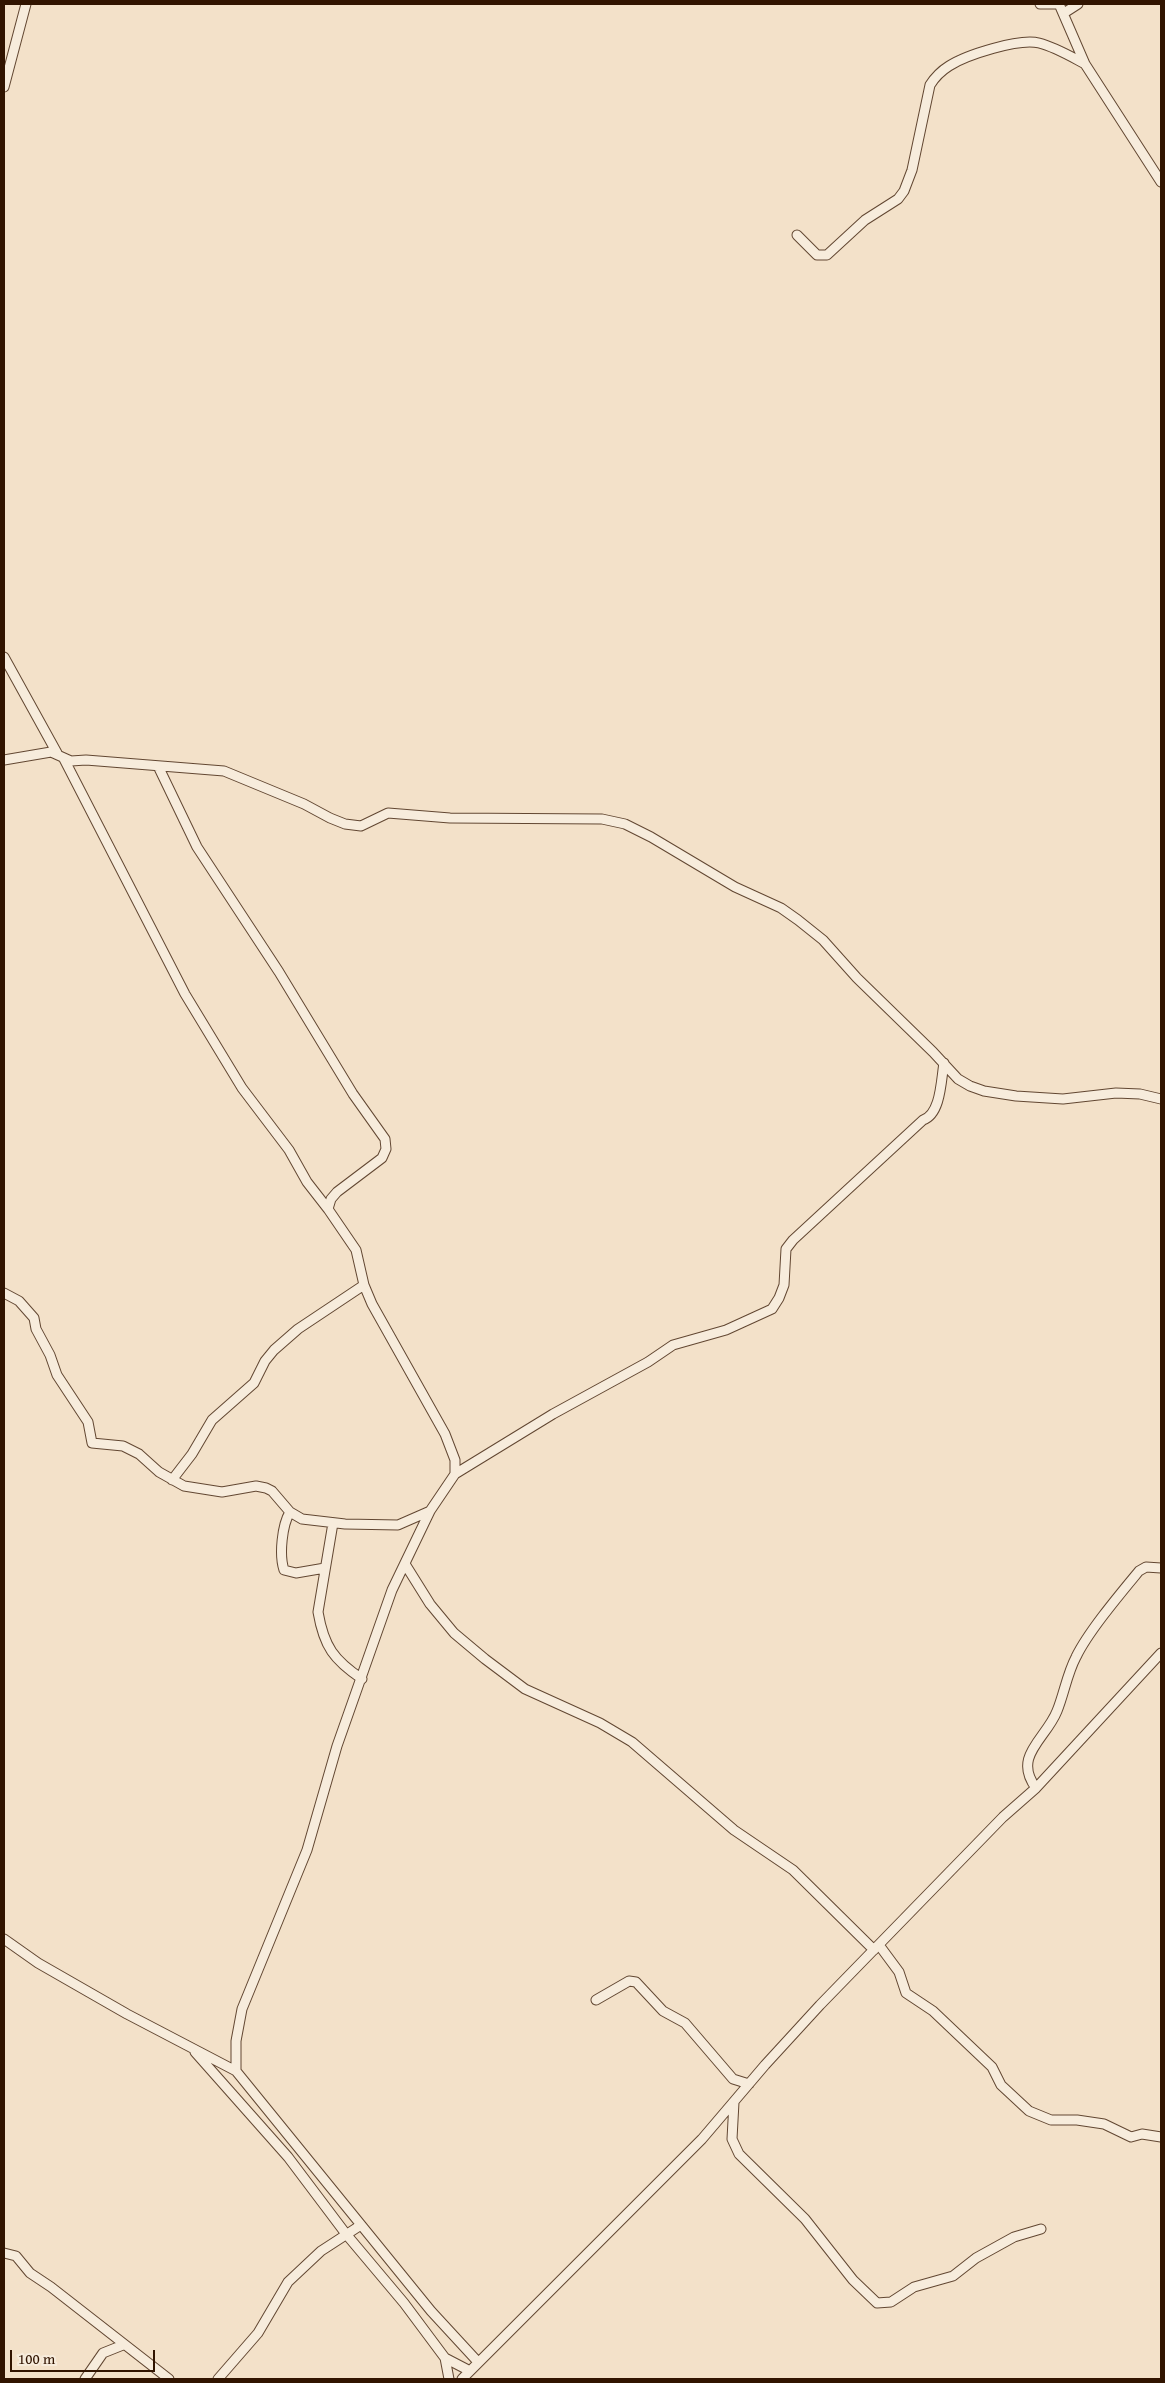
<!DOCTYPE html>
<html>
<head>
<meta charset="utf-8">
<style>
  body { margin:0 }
  #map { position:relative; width:1165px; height:2383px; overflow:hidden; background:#f3e1c9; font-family:"Gentium Book Plus",serif }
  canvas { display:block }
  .frame { position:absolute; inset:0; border:5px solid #311400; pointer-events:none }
  .scale { position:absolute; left:10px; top:2350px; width:145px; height:22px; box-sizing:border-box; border:2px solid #311400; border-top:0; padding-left:6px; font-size:15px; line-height:18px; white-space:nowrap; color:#311400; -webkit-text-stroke:4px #f7ecdc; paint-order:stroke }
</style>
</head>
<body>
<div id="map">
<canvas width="1165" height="2383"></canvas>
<div class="frame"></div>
<div class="scale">100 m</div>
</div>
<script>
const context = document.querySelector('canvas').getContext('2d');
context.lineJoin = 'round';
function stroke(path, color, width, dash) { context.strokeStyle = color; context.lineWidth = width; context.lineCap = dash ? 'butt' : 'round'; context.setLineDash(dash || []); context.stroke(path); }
const minor = new Path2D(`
  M1040,4h18
  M1059,4l26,60 76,118
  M1064,13l14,-9
  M4,87l22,-83
  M797,235l20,20h10l38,-35 33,-21 6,-8 8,-21 18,-85c5,-8 11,-14 19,-19 17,-11 70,-28 90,-23 16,4 31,13 46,21
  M4,657l53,96
  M64,759l121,235 57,94 47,62 18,32 21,27
  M4,760l47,-8 20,9 15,-1 138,11 80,33 26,14 15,6 16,2 27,-13 62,5 152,1 23,5 26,13 84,50 46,21 17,12 25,20 34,38 76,74 25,27 12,7 14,5 32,5 47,3 53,-6 24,1 21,5
  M158,766l39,81 82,125 74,122 32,45 1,10 -4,9 -45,34 -6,7 -3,10 28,41 8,35 8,19 73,130 10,26v14l-25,37 -38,79 -55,156 -30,104 -65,159 -6,32v30
  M4,1293l15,8 15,17 2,11 14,26 7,20 31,47 4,21 31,3 16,8 20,18 25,14 38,6 34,-6 10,2 6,3 18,21 12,7 43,5 53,1 32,-14
  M455,1474l98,-60 95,-52 25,-17 53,-15 46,-21 7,-11 5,-13 2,-36 7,-9 130,-120c18,-6 18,-40 21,-57
  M172,1480l20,-26 20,-34 42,-37 11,-22 9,-11 24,-21 66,-44
  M290,1512c-8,13 -11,43 -6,58l12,3 29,-5
  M333,1523l-15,89c6,35 16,48 44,67
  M405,1564l25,40 24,29 31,26 40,30 75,34 32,19 102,88 59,40 81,80
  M1036,1788c-24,-32 10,-49 21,-77 7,-17 10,-37 19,-54 12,-25 44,-63 63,-86l7,-4 15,1
  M4,1939l34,24 89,51 109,57 195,240 47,51
  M879,1945l20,27 7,21 27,18 59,56 9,18 28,26 22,9h26l27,4 27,13 11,-3 19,3
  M596,2000l33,-19 7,1 27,29 22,12 48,56 16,5
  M195,2052l93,105 58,77 58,69 41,55 4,21
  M734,2102l-2,37 7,15 66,65 48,61 24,23 14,-1 23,-15 39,-11 23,-18 38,-21 27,-8
  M4,2253l12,3 14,17 21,14 118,92
  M445,2358l25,13
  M85,2379l18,-26 20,-8
  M218,2379l40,-46 30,-51 33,-31 40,-26
  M462,2379l240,-240 63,-74 55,-60 183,-188 33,-29 125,-135`);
stroke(minor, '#624732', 11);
stroke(minor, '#f7ecdc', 9);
</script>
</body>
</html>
